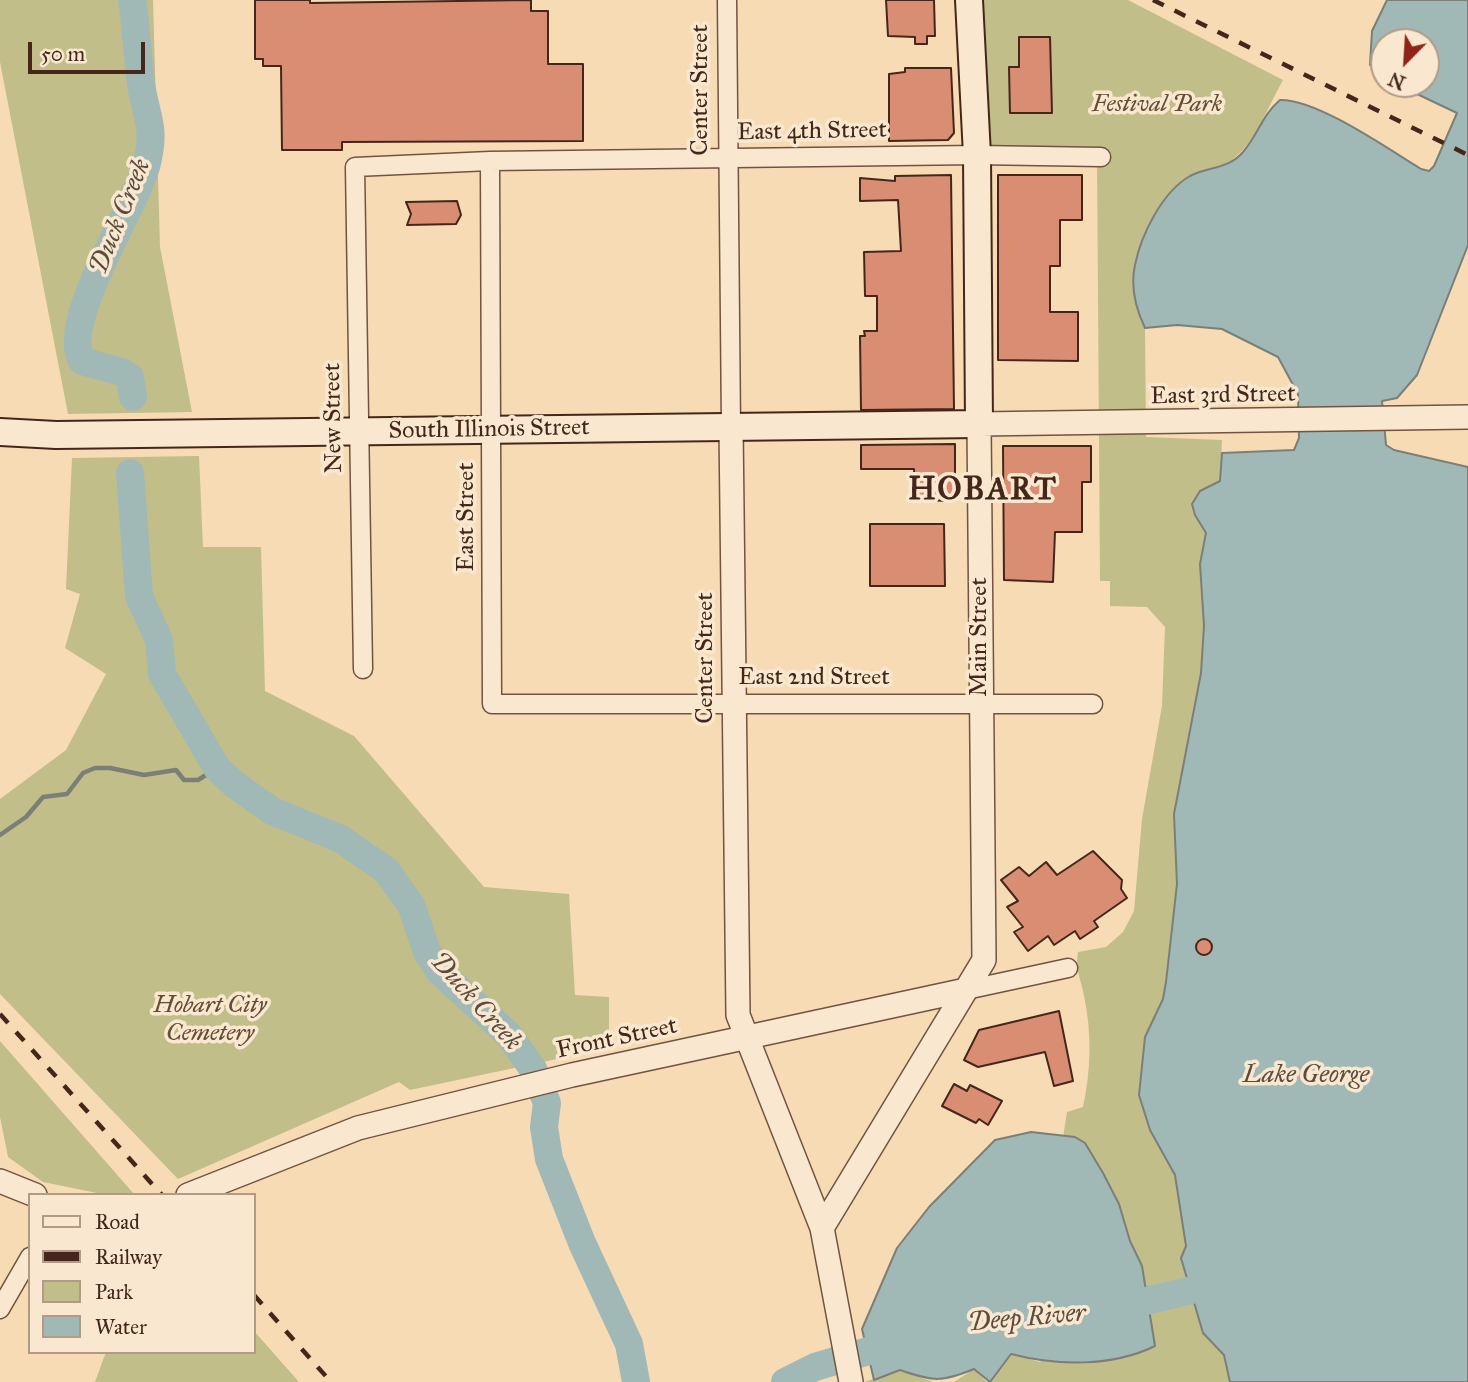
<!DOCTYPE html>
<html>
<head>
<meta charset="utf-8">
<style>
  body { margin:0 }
  #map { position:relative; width:1468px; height:1382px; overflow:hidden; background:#f6dbb5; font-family:"IM FELL Great Primer",serif }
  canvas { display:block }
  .legend { position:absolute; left:28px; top:1193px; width:228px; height:161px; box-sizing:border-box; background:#f9e8cf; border:2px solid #b19b87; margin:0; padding:9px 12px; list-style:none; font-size:21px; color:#44271a }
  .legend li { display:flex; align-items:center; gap:14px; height:35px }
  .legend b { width:35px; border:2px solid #b19b87 }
  .north { position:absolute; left:1370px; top:28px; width:70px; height:70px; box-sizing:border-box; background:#f9e8cf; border:2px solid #b19b87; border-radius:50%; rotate:204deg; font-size:19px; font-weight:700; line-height:28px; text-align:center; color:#44271a }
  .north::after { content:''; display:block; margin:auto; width:24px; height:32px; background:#8f2418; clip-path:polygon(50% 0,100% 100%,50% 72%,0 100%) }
  .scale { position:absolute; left:28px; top:42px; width:117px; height:32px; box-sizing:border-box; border:4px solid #44271a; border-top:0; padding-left:9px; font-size:21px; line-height:24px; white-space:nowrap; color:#44271a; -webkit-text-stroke:5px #f9e8cf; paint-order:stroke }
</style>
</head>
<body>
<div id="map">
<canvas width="1468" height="1382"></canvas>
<ul class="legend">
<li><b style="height:9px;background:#f9e8cf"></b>Road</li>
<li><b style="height:9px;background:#44271a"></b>Railway</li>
<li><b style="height:19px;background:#c1be8a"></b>Park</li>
<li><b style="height:19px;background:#a0b9b7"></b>Water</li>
</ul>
<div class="north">N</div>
<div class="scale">50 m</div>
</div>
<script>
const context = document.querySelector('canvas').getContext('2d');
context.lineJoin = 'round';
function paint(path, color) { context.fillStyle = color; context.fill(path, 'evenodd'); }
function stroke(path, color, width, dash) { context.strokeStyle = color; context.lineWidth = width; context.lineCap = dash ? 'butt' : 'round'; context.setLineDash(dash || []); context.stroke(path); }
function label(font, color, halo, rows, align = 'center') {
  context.font = font + ' "IM FELL Great Primer",serif'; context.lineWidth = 7; context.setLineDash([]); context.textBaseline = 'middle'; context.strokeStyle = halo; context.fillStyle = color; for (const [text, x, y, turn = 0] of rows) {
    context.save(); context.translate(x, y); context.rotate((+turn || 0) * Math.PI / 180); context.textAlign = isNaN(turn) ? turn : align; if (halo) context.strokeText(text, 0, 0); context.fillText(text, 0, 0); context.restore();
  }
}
paint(new Path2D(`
  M0,0h153l7,247 32,165 -124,2 -68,-352z
  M983,0h145l155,80c-25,45 -34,87 -90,95l-45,50 -13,41 -1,28 11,34 1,109 76,3 -2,41 26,901h-256l21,-28 29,8 102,-96 -12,-25 -11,-37 -44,-67 -12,1 4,-26 16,-5c8,-37 9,-74 1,-111 -3,-17 -9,-26 -6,-44l28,-5 17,-15 11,-21 8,-92 20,-113 3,-79 -18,-20 -37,-1v-25h-10l-3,-426 -117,-3z
  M199,456l4,91h58l4,144 89,45 130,151 85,7 6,101 34,2v51l-199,42 -11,-8 -221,97 -178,-185v-195l66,-49 40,-76 -41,-26 15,-54 -14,-5 6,-131z
  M0,1041l134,153 -37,-1 -54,-11 -35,-25 -8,-40z
  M254,1331l45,51h-204l11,-30h148z
  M974,1369l13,13h-33z
  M900,1370l33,12h-69z`), '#c1be8a');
const water = new Path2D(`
  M1387,0h81v245l-51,130 -20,23 -15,3 4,44 8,5 74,17v915h-238l-6,-27 -21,-22 -22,-75 5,-12 -11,-71 -25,-45 -11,-35 6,-58 18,-38 3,-17 11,-98 -3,-70 27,-141 3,-47 -4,-62 6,-31 -11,-18 -3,-11 8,-13 20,-10 2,-28 72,-3 5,-12 -1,-44 -20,-37 -56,-28 -45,-4 -32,3c-9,-19 -15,-41 -10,-63 6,-30 27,-73 55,-89 17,-9 39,-7 53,-24 15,-17 19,-37 37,-52 37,-1 108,49 141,69l8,2 5,-5 23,-53 -61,-29h30v-42h-42v33l-14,-10 2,-34z
  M1031,1132l44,5 10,6 18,30 16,31 11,37 12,25 13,80c-43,21 -98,20 -144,8l-21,28 -16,-13c-32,13 -40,13 -74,1l-26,10 -12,-51 35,-81 32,-41 66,-67z`);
paint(water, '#a0b9b7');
stroke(water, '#7b7f78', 2);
stroke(new Path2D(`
  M0,835l26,-18 17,-20 24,-3 16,-21 12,-5h15l34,7 32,-5 8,10h14l19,-12`), '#7b7f78', 4.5);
stroke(new Path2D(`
  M132,0c5,30 5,60 10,90 6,31 13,39 5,73 -12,47 -88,157 -65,198l40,11 8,5 3,20
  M130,473l9,123 20,44 3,34 55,94 17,16 38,27 69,28 46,32 25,36 15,45 13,20 69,63 24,34 14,34 -3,24 5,32 33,84 47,101 7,38
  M1113,1309l79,-19
  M785,1382l30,-15 90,-27`), '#a0b9b7', 28);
const building = new Path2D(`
  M255,0h55v3l221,-3v11h17v53h35v77l-241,1v8h-60l-1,-84h-18v-7h-8z
  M886,0h48l1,36h-8v8h-12v-7l-27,-1z
  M1019,37h31l2,76h-42l-1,-46h10z
  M905,68h46l3,65 -6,7 -59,1v-67l16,-2z
  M951,175l3,234 -93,1 -1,-74h5l-1,-5h13v-35h-12l-1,-44 37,-1 -3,-51 -38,1v-23l35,3v-5z
  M998,175h84v45h-22v46h-10v46h28v49l-80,-1z
  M457,201l4,14 -5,9 -49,1 4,-11 -5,-12z
  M955,444v57l-40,-1 -1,-31h-53v-24z
  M1003,446h88v36h-9v50h-27l-2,50 -49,-2z
  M870,524h74l1,62h-75z
  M1093,851l29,29 -1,9 6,9 -33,23 4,6 -18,12 -5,-8 -21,14 -6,-9 -20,15 -14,-19 9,-5 -16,-20 11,-6 -17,-21 18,-13 10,9 17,-14 11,13z
  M1196 947a8 8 0 1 1 16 0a8 8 0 1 1-16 0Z
  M1059,1011l14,70 -19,5 -9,-34 -67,15 -14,-7 15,-30z
  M954,1084l13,7 3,-6 32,16 -14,24 -9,-6 -3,4 -34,-17z`);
paint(building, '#d98e73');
stroke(building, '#44271a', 2);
const minor = new Path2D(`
  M727,0l4,427
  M490,161l2,543h601
  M363,669l-8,-502 135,-6 487,-6 124,2
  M966,990l102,-22
  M0,1309l30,-52`);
const tertiary = new Path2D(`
  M731,427l7,588 84,213 29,154
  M0,1181l35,14
  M188,1195l170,-67 214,-53 394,-85
  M822,1228l162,-268 -5,-536 489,-7`);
const secondary = new Path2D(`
  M0,432l56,3 923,-11 -2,-269 -8,-155`);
stroke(minor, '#705441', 21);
stroke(tertiary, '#705441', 26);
stroke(secondary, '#44271a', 30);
stroke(minor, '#f9e8cf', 18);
stroke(tertiary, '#f9e8cf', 23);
stroke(secondary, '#f9e8cf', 26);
stroke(new Path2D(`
  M1153,0l315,155
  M0,1014l162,181
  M254,1295l77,87`), '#44271a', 4.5, [12, 12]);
label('24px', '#44271a', '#f9e8cf', [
  ["Center Street",701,90,-90],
  ["East 4th Street",812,132,-1],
  ["East 3rd Street",1223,396,-1],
  ["New Street",334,418,-91],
  ["South Illinois Street",489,430,-1],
  ["East Street",467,517,-90],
  ["Main Street",980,637,-90],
  ["Center Street",706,658,-90],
  ["East 2nd Street",814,678],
  ["Front Street",617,1039,-12]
]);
label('italic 24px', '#634d36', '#f9e8cf', [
  ["Festival Park",1157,105],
  ["Hobart City",210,1006],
  ["Cemetery",210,1034]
]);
label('italic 26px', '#5b4c41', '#f9e8cf', [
  ["Duck Creek",121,217,-68],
  ["Duck Creek",475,1002,48],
  ["Lake George",1306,1076],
  ["Deep River",1027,1319,-5]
]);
context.letterSpacing = '2px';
label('bold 32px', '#44271a', '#f9e8cf', [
  ["HOBART",983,491]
]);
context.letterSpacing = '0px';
</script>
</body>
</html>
